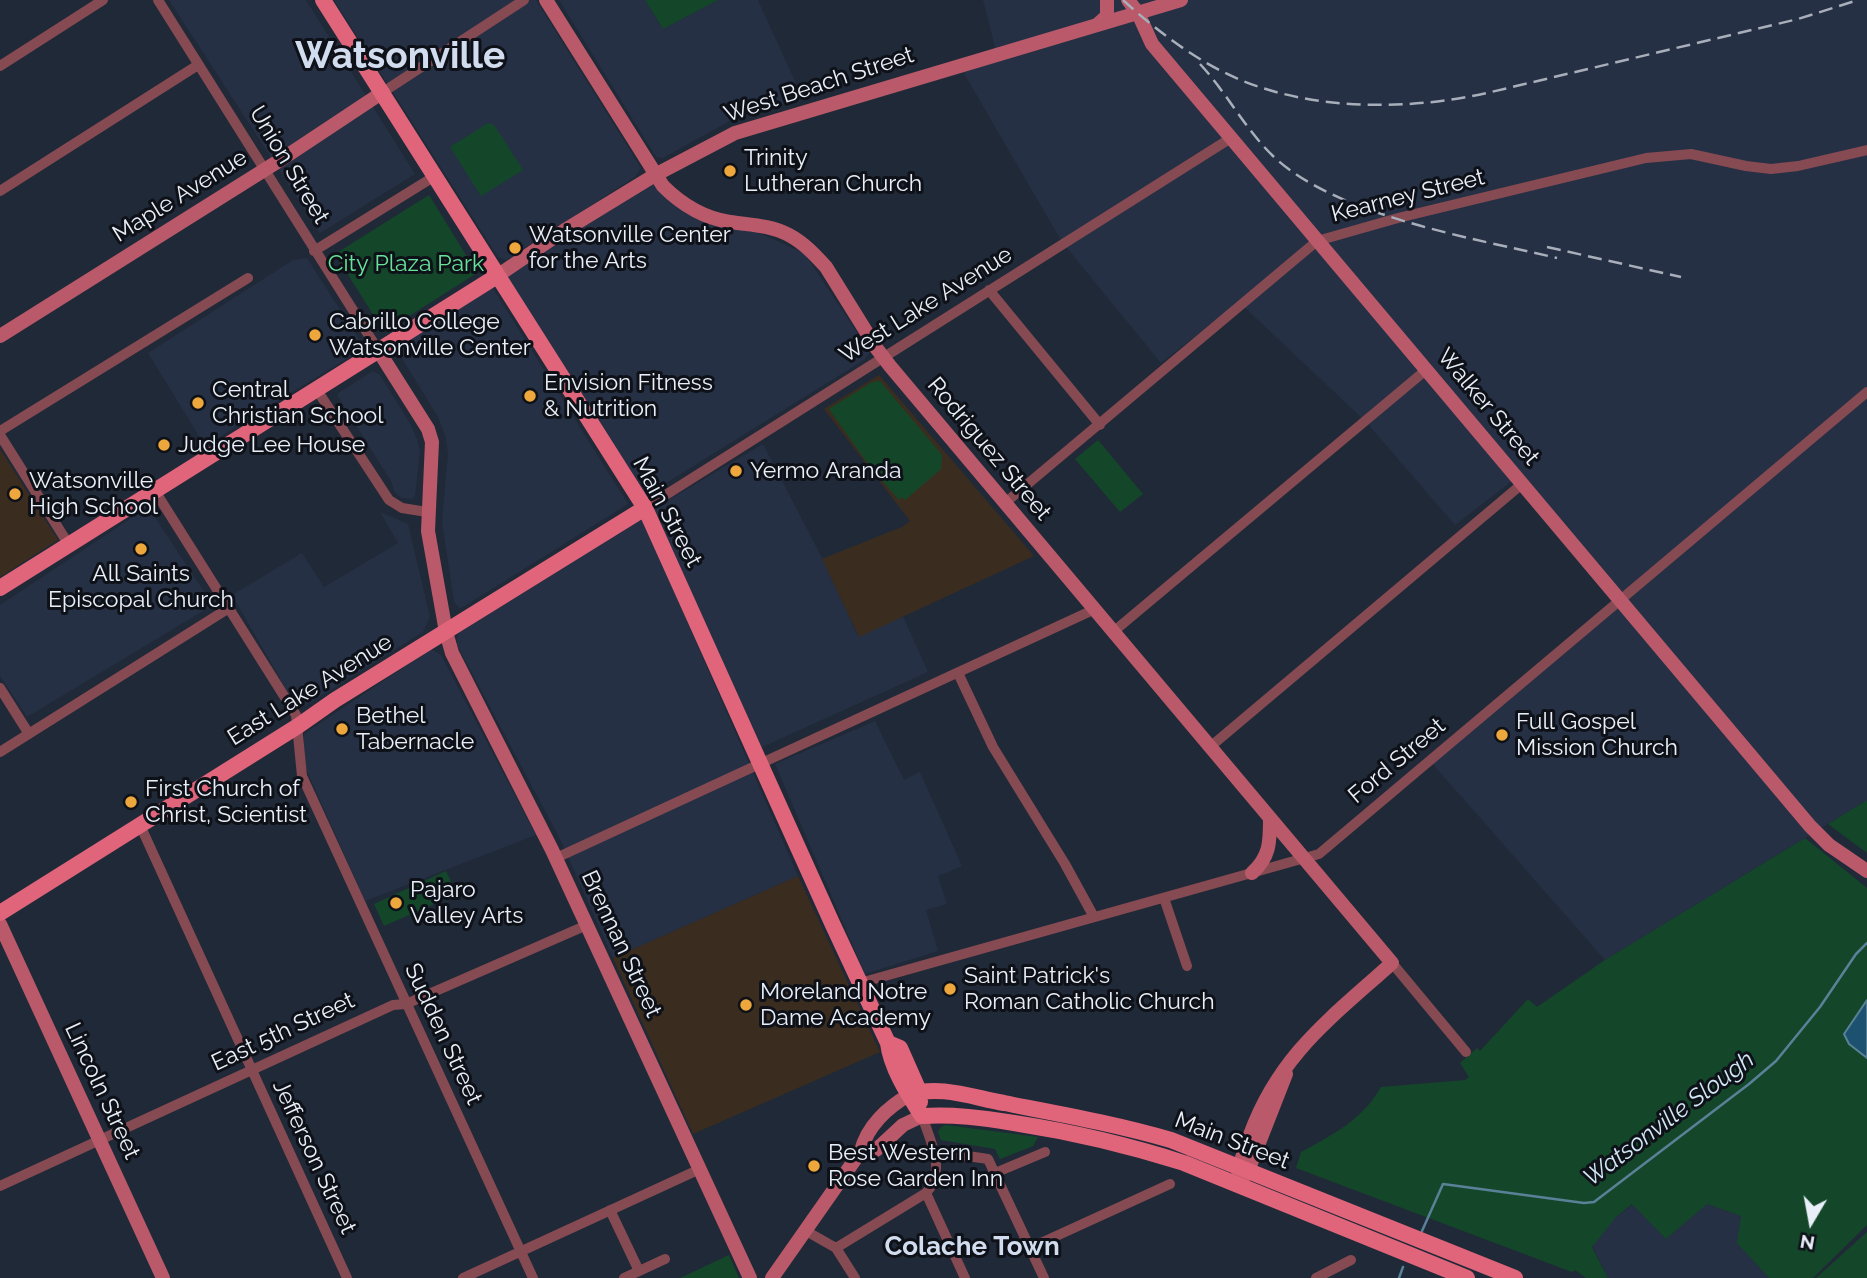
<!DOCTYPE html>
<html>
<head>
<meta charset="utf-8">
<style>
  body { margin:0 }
  #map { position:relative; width:1867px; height:1278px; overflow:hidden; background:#202937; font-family:Raleway,sans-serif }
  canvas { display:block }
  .north { position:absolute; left:1776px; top:1187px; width:70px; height:70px; -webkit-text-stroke:5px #0e1118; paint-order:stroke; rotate:190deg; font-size:19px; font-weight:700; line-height:28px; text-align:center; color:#e9eff8 }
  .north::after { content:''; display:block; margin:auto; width:24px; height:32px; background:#e9eff8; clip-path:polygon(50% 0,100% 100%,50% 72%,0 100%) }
</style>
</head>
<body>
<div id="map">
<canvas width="1867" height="1278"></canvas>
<div class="north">N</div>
</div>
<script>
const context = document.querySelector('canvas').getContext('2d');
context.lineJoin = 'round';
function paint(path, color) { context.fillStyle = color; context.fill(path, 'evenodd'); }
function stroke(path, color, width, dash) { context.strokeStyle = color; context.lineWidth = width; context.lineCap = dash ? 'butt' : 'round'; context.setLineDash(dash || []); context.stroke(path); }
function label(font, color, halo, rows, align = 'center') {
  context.font = font + ' Raleway,sans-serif'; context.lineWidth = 6; context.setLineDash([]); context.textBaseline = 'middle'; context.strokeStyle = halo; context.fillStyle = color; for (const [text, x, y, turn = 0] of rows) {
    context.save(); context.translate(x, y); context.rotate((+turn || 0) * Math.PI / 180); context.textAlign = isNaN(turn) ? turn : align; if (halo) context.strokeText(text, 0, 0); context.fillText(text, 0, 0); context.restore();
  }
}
paint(new Path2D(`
  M169,0h137l109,174 -95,59z
  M334,0h202l105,168 -6,9 -129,83 -8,-3z
  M559,0h86l18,29 55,-29h40l45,99 -61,15 -79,44 -7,-1z
  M983,0h884v800l-262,160 -175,-199 184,-157 -102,-123 -57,44 -88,-102 -128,-121 -78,61 -99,-121 -100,-172 36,-11z
  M651,178l19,22 82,30 52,23 66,99 -6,8 -222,138 -142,-222z
  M307,258l55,86 -3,7 -154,95 -57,-93 145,-93z
  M492,287l136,217 -165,103 -4,1 -5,-6 -12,-81 6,-67 -2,-16 -8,-21 -43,-70z
  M373,371l7,4 31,50 6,14 3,12 -5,45 -3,3 -11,-1 -7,-7 -3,-10 -53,-84v-4z
  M763,444l58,112 37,80 45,-20 25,56 -166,75 -53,-107 -59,-129z
  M148,507l65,98 -186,112 -27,-41v-71z
  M639,511l159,365 -185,82 -53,-119 -103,-194 1,-12z
  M380,512l28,12 22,93 -7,15 -120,75 -6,1 -65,-113 70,-42 22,34 74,-44z
  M431,649l10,6 95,180 -171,66 -63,-141 2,-26z
  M875,721l29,59 16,-8 42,94 -24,10 9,28 -21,6 12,41 -73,23 -90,-210z
  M1633,1204l33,35 40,-35 35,12 -3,28 31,34h-161l-19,-39z`), '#253044');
paint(new Path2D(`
  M879,375l155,181 -175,81 -37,-78 80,-32 8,-6 -86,-112z
  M0,449l58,91 -58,37z
  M798,876l82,176 -187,82 -80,-176z`), '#3a2d1f');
paint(new Path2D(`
  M645,0h73l-55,29z
  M488,123l6,2 29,45 -42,26 -31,-49z
  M429,195l48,78 -93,59 -49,-78z
  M880,381l62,74 -1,14 -36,31 -3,-3 -3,3 -28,-32 -42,-59 43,-27z
  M1098,440l45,54 -23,18 -45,-53z
  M1867,800v53l-39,-29z
  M1805,838l62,50v337l-54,53h-44l-32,-35 4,-27 -34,-12 -41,35 -34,-35 -17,14 -23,29 16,31h-22l-11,-8 -3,2 -276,-104 5,-16c33,-18 61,-32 80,-65l84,-7 4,-3 -9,-14 17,-15 3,3 48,-52 9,8 68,-47z
  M446,871l11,23 -73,32 -10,-22z
  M946,1125l92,12 -5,9 -33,13 -5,-10 -54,-9 -3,-8 3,-5z
  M1867,1232v46h-51z
  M729,1255l10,23h-59z`), '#14472a');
const water = new Path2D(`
  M1867,1000v58l-18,-14 -5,-10z`);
paint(water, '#1c526f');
stroke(water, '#5a8198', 2);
stroke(new Path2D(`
  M1422,1231l21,-47 141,19 10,-1 155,-118 27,-23 44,-54 36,-53 11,-11
  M1399,1278l4,-11`), '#5a8198', 2.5);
stroke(new Path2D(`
  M158,0l220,350
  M0,66l103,-66
  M383,92l141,-92
  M0,191l198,-126
  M314,251l121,-75
  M989,290l111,135
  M317,390l72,110 13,8 25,4
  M0,431l248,-153
  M0,435l69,110
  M155,491l141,224 6,61 231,502
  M1005,503l312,-262 81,-23 248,-60 45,-4 55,12 25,3 27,-3 69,-16
  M645,508l586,-370
  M1113,632l313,-262
  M958,673l35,74 72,117 29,53
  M0,688l29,46
  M1210,747l312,-263
  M0,752l229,-144
  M140,825l207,453
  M556,858l537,-248
  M1164,898l23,68
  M1392,963l74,89
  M860,983l459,-129 548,-462
  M922,1116c8,24 25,55 4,77l39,85
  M934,1151l54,8 56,119
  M995,1173l50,-21
  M0,1186l393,-181 13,-1 181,-79
  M610,1210l29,61
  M806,1231l30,17 19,30
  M836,1248l90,-55
  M1030,1248l140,-64
  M463,1278l237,-109
  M624,1278l41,-19
  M1316,1278l35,-18`), '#864a52', 10);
stroke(new Path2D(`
  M546,0l117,186c19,19 40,32 67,36 20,3 40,3 59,13 15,8 26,20 37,32l51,82 13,17 502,597c-61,55 -113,92 -142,172 -5,14 -11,27 -12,42
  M1128,0l10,13 14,31 658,782 19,19 38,26
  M1097,25l10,-9v-16
  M497,276l68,-46 90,-55 80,-42 446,-133
  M0,336l285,-179 98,-65
  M378,350l50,79 4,13 -4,89 18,101 6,21 100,197 198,428
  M1252,873c18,-16 18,-31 18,-54
  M0,924l163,354
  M861,1151l15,-1 27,-25 19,-9
  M1243,1178l5,-7 38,-97
  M772,1278l89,-127c6,-25 27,-44 48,-56`), '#b95969', 14);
stroke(new Path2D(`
  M323,0l322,508 187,415 56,120c3,25 20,51 34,73
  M0,588l497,-312
  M0,913l298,-187 37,-26 310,-192
  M888,1043l12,5 19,43 1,11
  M909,1095c30,-11 65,3 95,8 56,11 112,21 167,37l344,138
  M922,1116c32,-2 61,2 92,7 58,9 114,22 170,40l283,115`), '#e0657b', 16);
stroke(new Path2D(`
  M1123,0c35,32 76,63 120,81 75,30 167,29 244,12l311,-74 60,-19
  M1200,64c27,29 45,65 73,92 63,60 200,82 284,102
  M1547,247l134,30`), '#a8afba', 2.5, [14, 7]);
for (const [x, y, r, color] of [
  [730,171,7,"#eea73c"],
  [515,248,7,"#eea73c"],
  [315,335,7,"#eea73c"],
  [530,396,7,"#eea73c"],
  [198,403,7,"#eea73c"],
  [164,445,7,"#eea73c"],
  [736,471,7,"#eea73c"],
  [15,494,7,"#eea73c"],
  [141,549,7,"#eea73c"],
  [342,729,7,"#eea73c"],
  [1502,735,7,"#eea73c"],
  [131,802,7,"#eea73c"],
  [396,903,7,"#eea73c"],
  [950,989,7,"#eea73c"],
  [746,1005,7,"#eea73c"],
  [814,1166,7,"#eea73c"]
]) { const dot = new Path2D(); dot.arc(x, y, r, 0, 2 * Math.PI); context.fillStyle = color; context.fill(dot); stroke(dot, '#0e1118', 2.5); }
label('23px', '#e9eff8', '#0e1118', [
  ["West Beach Street",819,85,-18],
  ["Union Street",289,165,59],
  ["Maple Avenue",180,196,-32],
  ["Kearney Street",1408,196,-14],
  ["West Lake Avenue",926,305,-32],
  ["Walker Street",1488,407,50],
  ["Rodriguez Street",989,449,50],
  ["Main Street",667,512,62],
  ["East Lake Avenue",310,690,-32],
  ["Ford Street",1397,761,-40],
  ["Brennan Street",621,944,65],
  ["East 5th Street",283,1032,-25],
  ["Sudden Street",443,1034,65],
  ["Lincoln Street",102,1091,65],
  ["Main Street",1232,1141,21],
  ["Jefferson Street",314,1157,65]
]);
label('23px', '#e9eff8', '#0e1118', [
  ["Trinity",744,158],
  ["Lutheran Church",744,184],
  ["Watsonville Center",529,235],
  ["for the Arts",529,261],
  ["Cabrillo College",329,322],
  ["Watsonville Center",329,348],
  ["Envision Fitness",544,383],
  ["& Nutrition",544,409],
  ["Central",212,390],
  ["Christian School",212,416],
  ["Judge Lee House",178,445],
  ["Yermo Aranda",750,471],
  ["Watsonville",29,481],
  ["High School",29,507],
  ["All Saints",141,574,"center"],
  ["Episcopal Church",141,600,"center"],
  ["Bethel",356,716],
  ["Tabernacle",356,742],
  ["Full Gospel",1516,722],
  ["Mission Church",1516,748],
  ["First Church of",145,789],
  ["Christ, Scientist",145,815],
  ["Pajaro",410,890],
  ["Valley Arts",410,916],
  ["Saint Patrick's",964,976],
  ["Roman Catholic Church",964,1002],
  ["Moreland Notre",760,992],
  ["Dame Academy",760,1018],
  ["Best Western",828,1153],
  ["Rose Garden Inn",828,1179]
], 'left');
label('23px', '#67e29a', '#0e1118', [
  ["City Plaza Park",406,264]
]);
label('italic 24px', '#d2e8f6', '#0e1118', [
  ["Watsonville Slough",1669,1119,-37]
]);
label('bold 26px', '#d1dcef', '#0e1118', [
  ["Colache Town",972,1247]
]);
label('bold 37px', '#d1dcef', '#0e1118', [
  ["Watsonville",400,57]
]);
</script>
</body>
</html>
